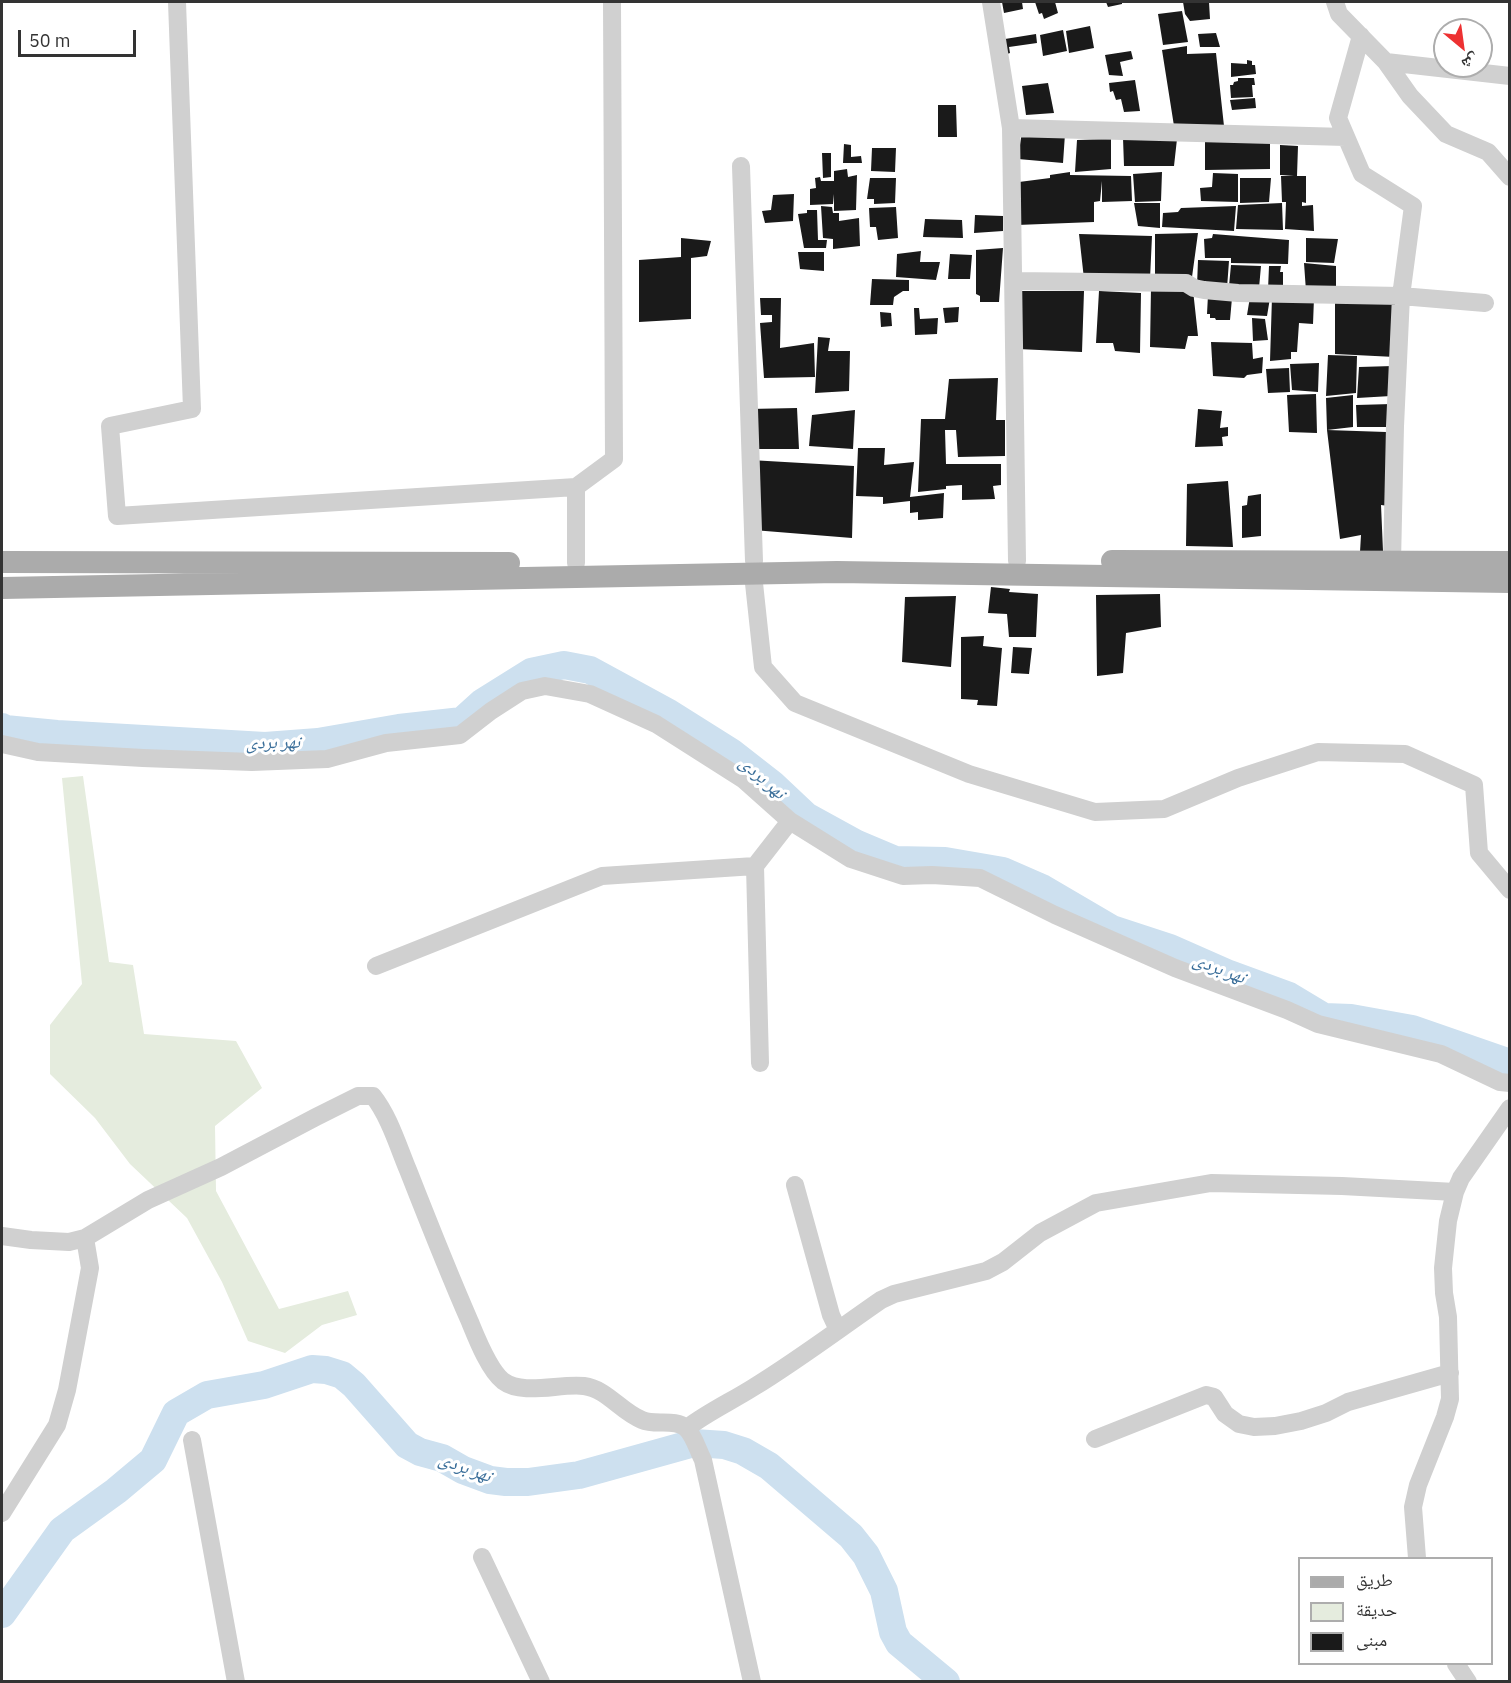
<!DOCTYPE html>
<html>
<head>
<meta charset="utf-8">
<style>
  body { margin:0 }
  #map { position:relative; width:1511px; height:1683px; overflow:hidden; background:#fff; font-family:"IBM Plex Sans","Noto Naskh Arabic",sans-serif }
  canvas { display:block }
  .frame { position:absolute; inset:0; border:3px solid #333; pointer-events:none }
  .legend { position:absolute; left:1298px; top:1557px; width:195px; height:108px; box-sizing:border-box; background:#fff; border:2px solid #adadad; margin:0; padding:8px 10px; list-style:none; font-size:18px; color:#333 }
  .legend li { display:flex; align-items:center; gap:12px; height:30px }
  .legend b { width:30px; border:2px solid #adadad }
  .north { position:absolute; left:1433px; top:18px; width:60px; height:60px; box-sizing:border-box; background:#fff; border:2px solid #adadad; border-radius:50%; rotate:151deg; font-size:16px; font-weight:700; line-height:24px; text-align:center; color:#333 }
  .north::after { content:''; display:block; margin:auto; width:21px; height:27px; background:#ed3132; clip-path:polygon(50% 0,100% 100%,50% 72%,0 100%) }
  .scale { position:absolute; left:18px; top:30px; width:118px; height:27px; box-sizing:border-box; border:3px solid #333; border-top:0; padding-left:8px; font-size:18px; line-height:21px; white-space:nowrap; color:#333; -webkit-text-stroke:4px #fff; paint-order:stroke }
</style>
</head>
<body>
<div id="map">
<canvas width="1511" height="1683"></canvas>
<div class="frame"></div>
<ul class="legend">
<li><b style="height:8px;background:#ababab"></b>طريق</li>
<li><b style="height:16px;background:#e5ecde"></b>حديقة</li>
<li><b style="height:16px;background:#1a1a1a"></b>مبنى</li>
</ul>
<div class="north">ش</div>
<div class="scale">50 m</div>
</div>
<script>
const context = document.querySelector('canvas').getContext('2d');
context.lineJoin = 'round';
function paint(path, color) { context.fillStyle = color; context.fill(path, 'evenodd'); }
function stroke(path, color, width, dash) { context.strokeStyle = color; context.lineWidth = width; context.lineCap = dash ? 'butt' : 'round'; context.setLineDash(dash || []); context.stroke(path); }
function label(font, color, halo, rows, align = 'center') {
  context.font = font + ' "IBM Plex Sans","Noto Naskh Arabic",sans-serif'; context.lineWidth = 6; context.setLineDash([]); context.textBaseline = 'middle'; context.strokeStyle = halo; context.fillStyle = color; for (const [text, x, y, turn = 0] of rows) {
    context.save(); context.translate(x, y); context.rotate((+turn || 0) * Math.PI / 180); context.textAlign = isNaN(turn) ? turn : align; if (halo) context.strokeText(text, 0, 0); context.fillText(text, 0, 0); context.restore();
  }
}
paint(new Path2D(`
  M83,776l26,186 24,3 11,69 92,7 26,47 -47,38 1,65 63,118 69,-18 9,24 -35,10 -37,28 -37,-12 -26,-59 -35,-64 -57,-54 -35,-46 -45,-44v-49l32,-41 -20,-206z`), '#e5ecde');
stroke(new Path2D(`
  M2,727l3,2 52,5 208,12 53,-4 81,-14 63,-7 21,-19 48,-30 33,-7 26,5 79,43 62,39 41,32 34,32 51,28 38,16 50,1 58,10 39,17 70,41 58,19 59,26 60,22 35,21 27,1 61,11 98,34
  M2,1614l60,-84 54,-39 37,-31 23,-47 31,-18 57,-10 48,-16 14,1 16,5 12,10 53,60 13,7 22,6 21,12 27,10 16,2h22l51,-7 115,-32 30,2 19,6 26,15 82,70 15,19 18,36 9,41 6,11 47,39`), '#cde0ef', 28);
paint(new Path2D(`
  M1002,2h20l1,7 -19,4z
  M1035,2h20l3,11 -14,6 -2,-6 -3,1z
  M1106,2h16v2l-14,3z
  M1183,2h26l1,17 -20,2 -5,-7z
  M1182,11l6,31 -25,3 -5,-31z
  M1090,26l4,22 -25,5 -3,-22z
  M1063,30l4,21 -24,5 -3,-21z
  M1216,33l4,14h-20l-2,-13z
  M1036,34l1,9 -28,4 1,6 -3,1 -2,-15z
  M1187,46v8l29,-1 8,73h-50l-12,-76z
  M1131,51l2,8 -13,3 3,14 -14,-1 -4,-20z
  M1247,60l5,1v4h3l1,9 -25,3v-14l16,1z
  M1238,78h16l1,7h-3l1,12 -22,1 -1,-13h3l1,-3 4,-1z
  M1135,80l5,31 -16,1 -3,-13 -5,1 -3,-9 -3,1 -1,-9z
  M1048,83l6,30 -28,2 -4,-29z
  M1255,98l1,10 -24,2 -2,-10z
  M938,105h18l1,32h-19z
  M1022,131l43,3 -2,29 -45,-4z
  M1123,138l54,1 -3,27h-50z
  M1111,139v30l-36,3 2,-32z
  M1205,139l65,1v29l-65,1z
  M844,144l7,1v12l10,-1 1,7h-19z
  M1280,145l18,1 -1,30h9v27l-4,-1v4l11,-1 1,26 -29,-2 1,-27h-4l-1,-26 13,-1h-14z
  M872,148h24l-1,24 -24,-1z
  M822,153h9v24l-8,1z
  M847,169l1,8 9,-2 -1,35 -22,1v-17l-1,10 -23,1v-16l6,-1 -1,-10 5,-1 1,4h13v-10z
  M1070,172v3l61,1 1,25 -30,1v-21l-2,20 -6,1v20l-77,3 2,-43 31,-4v-3z
  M1162,172l-1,29 -26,1 -2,-28z
  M1213,173l25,1v28l-37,-1 -1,-13 12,-1z
  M870,178h26l-1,25 -21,1v-5h-7z
  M1240,178h31l-2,24 -29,1z
  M794,194l-1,27 -28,2 -3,-12 9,-1 2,-15z
  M1134,203h26v25l-22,-2z
  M1282,203l1,27 -47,-1 2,-24z
  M821,206l11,1 1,6h6v8l20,-3 1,28 -27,3v-10l-10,-1z
  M1236,206l-2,25 -72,-4 1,-14 15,-1 3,-4z
  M896,207l2,31 -20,2 -2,-13h-6l-1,-19z
  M807,210h10l1,30h9l-1,8h-22l-6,-34 9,-1z
  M975,215l28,1v15l-29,2z
  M925,219l37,1 1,18 -40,-1z
  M1198,233l-6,44 -37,-1v-42z
  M1079,234l73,2 -2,43h-66z
  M1213,234l76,6 -1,24 -57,-1v-5h-26l-1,-19 8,-1z
  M681,238l30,3 -4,15 -16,2v61l-52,3v-62l42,-3z
  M1306,238l32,1 -4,24 -28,-1z
  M1003,248l-4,54h-19v-6l-4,-2v-44z
  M921,251l-1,11h20l-4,18 -40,-3 1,-23z
  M798,252h26v19l-24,-2z
  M950,254l22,1 -2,24h-22z
  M1198,260l31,1 -2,27 -30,-2z
  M1304,263l32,3v25h-30z
  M1231,265l30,1 -2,22 -30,-2z
  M1269,266h12l-1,6h3v19l-15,-1z
  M872,279l37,1v11h-6l-9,6 -1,8h-23z
  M1151,288l42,2 5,46h-10l-3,13 -35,-2z
  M1018,291h66l-2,61 -64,-3z
  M1099,291l42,2 -1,60 -25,-2 -2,-8h-17z
  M1208,295l24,3 -2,22h-14l-1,-2h-5v-4h-3z
  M1250,297l20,1 -3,18 -20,-1z
  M1272,297l42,1 -1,26 -14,-1 -2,29h-6v7l-21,2z
  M760,298h21l-1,50 34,-5 1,34 -51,1 -4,-55 12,-1v-7h-11z
  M1335,302l60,2v53l-60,-3z
  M959,307l-1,15 -13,1 -2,-15z
  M914,308h5l1,11 18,-1 -1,16 -22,1z
  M880,312l11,1 1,13 -11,1z
  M1252,318l13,1 3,21 -15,1z
  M818,337l12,1 -2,13h22l-1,40 -34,2z
  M1211,342l41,1 1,16 10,-2 -1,16 -15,2 -3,3 -31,-2z
  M1328,355l29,1 -1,37 -30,3z
  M1319,363l-1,29 -26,-2 -2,-26z
  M1393,366l-2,30 -34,2 2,-31z
  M1289,368l1,24 -22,1 -2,-24z
  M998,378l-2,42h9v36l-47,1 -2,-27h-11l1,34h55v21l-8,1 2,13 -33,1v-15l-16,1v3l-28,3 3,-73h24l4,-40z
  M1316,394l1,39 -28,-1 -2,-37z
  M1353,395v32l-26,3 -1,-32z
  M1392,404l-1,23h-34l-1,-22z
  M797,408l2,41h-49l-1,-40z
  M1198,409l24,2 -2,17 8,-1v9l-6,1 1,9 -28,1z
  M855,410l-2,39 -44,-3 3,-31z
  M1327,430l59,2 3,74 -8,-1 2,46 -23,1 1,-17 -21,4z
  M858,448h27l-1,17 30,-3 -4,35 34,-4 -1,25 -25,2v-8l-8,1v-12l-27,3v-7l-27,-1z
  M750,460l104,6 -2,72 -99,-8z
  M1228,481l5,66 -47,-1 1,-62z
  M1261,494v42l-19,2v-32l5,-1 1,-9z
  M991,587l19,2 -1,3 29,2 -2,43h-27l-2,-23 -19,-1z
  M1160,594l1,33 -35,6 -3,40 -26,3 -1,-81z
  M956,596l-5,71 -49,-5 3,-65z
  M984,636l-1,10 19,2 -5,58 -20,-1 1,-5 -17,-1v-62z
  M1013,647l19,1 -3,26 -18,-1z`), '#1a1a1a');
stroke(new Path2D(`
  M177,2l15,407 -82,17 7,90 459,-29 38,-28 -2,-457
  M991,2l20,126 6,433
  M1335,2l4,12 47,48 124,14
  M1361,36l-23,82 24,56 51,32 -12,90 -6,130 -3,136
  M1386,62l24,34 36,38 42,18 22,25
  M1011,128l335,9
  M741,166l13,395
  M1014,281l172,2 8,5 10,2 34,3 163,3 84,7
  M576,487v76
  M753,574l10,93 32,36 174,71 126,38 69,-3 74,-31 80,-26 87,2 69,31 5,68 31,37
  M2,744l36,8 105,6 109,4 75,-3 59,-16 74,-8 31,-24 31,-20 23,-5 45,8 66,30 88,56 46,41 61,38 52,17 29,-1 48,3 75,37 120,53 112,42 31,14 123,30 59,28 10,1
  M755,866l5,197
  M376,966l226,-90 153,-10 35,-45
  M795,1185l36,130 7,15
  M2,1236l29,4 38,2 16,-4 63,-38 73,-33 95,-50 42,-21h15c16,20 25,50 35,74 20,51 40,102 62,152 7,17 19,48 33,59 20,15 57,2 81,5 23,3 37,26 58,34 13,6 33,-2 44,8 8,7 12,23 17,32l49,222
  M687,1428c21,-16 45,-27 67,-41 44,-27 85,-58 127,-87l13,-6 92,-23 17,-9 37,-29 56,-30 115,-20 131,3 113,6
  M1095,1439l111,-44 8,2 11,17 14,10 15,3 21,-1 26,-5 25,-8 22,-11 102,-29
  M192,1440l44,242
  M2,1513l55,-88 10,-35 23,-122 -5,-30
  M482,1557l59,125
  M1417,1558l-4,-51 5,-22 27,-68 5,-18 -2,-82 -4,-24 -1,-25 5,-47 7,-29 6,-14 49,-70
  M1456,1664l12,18`), '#d0d0d0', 18);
stroke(new Path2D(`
  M1112,561l398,1
  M2,562l507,1
  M2,588l835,-16 673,10`), '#ababab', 22);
label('italic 18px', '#3b6f9a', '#fff', [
  ["نهر بردى",273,743,-1],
  ["نهر بردى",762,778,41],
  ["نهر بردى",1219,969,21],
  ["نهر بردى",465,1468,20]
]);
</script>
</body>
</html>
